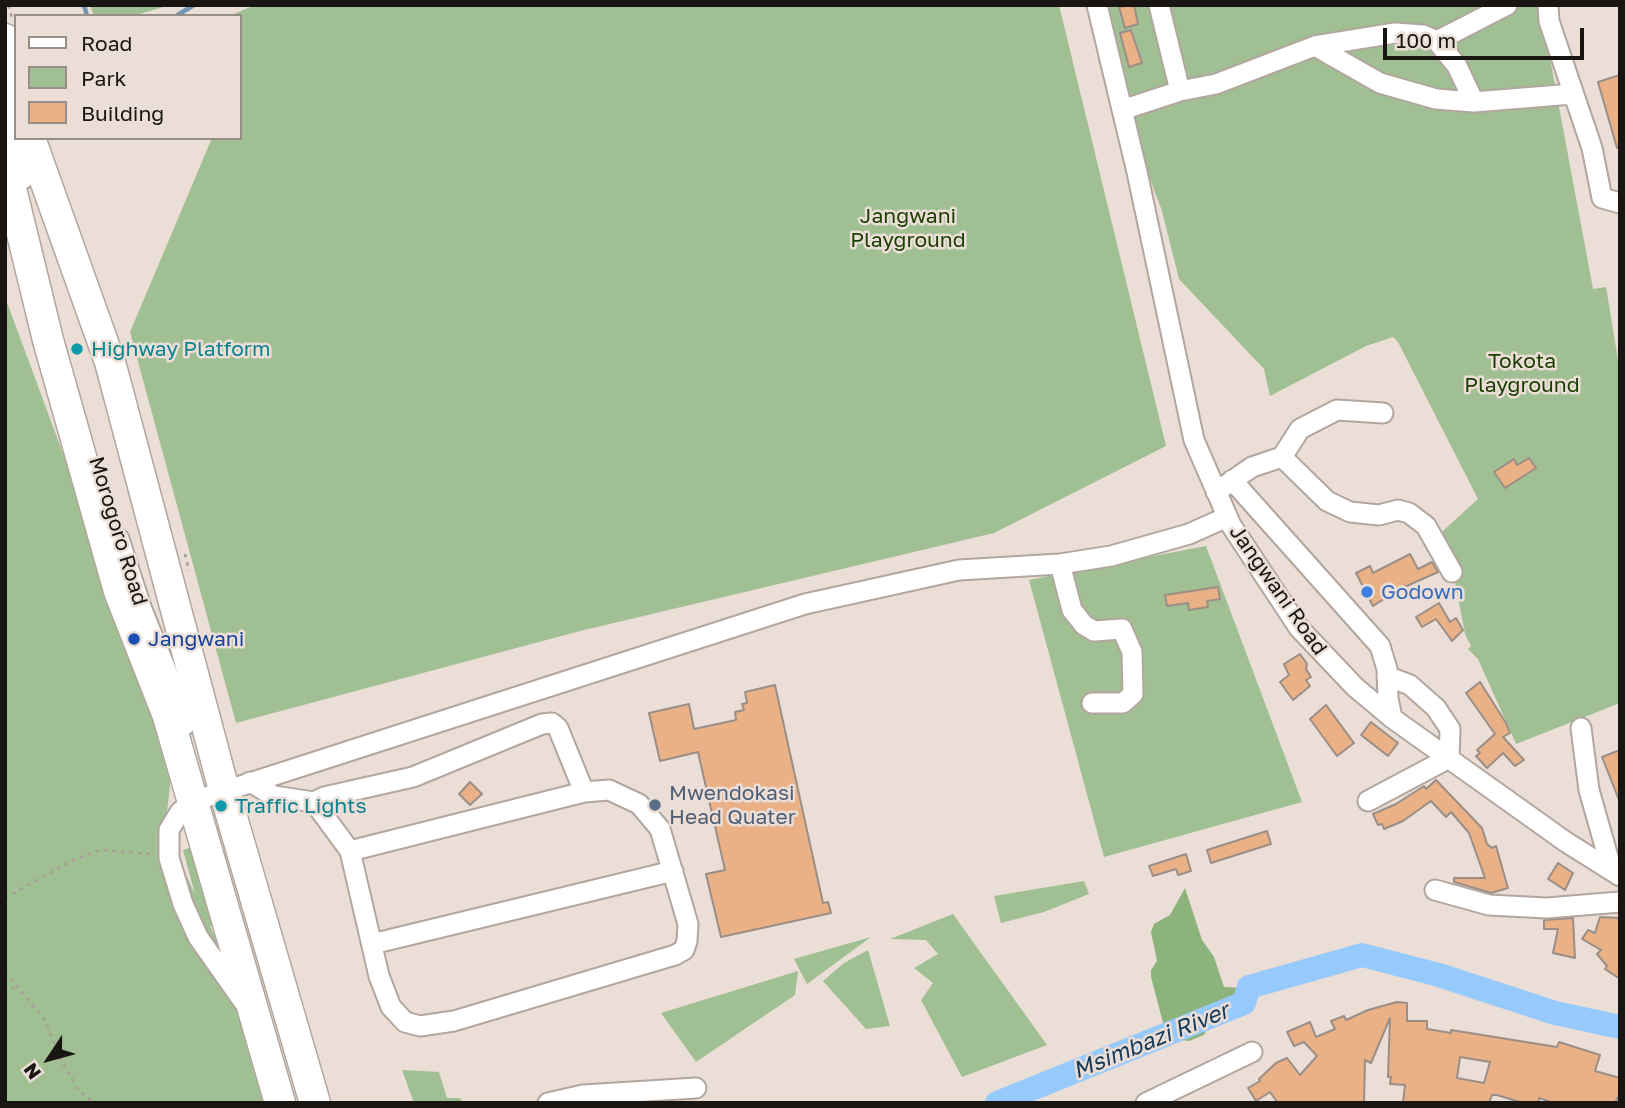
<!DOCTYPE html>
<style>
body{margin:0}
#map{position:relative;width:1625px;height:1108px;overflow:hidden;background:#ebded6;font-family:"Golos Text",sans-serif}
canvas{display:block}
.frame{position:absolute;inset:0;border:7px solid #191512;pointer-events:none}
.legend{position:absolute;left:14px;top:14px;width:228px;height:126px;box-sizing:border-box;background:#ebded6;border:2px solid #978e88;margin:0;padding:9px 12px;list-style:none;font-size:21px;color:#191512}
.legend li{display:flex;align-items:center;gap:14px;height:35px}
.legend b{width:35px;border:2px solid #978e88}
.north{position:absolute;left:14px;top:1024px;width:70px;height:70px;-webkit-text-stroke:5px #ebded6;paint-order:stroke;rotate:234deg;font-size:19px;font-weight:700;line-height:28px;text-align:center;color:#191512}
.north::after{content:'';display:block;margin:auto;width:24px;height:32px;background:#191512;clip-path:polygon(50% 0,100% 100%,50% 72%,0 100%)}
.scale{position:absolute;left:1383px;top:28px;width:201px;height:32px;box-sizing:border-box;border:4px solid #191512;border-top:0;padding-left:9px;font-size:21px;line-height:24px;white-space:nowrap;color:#191512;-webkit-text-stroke:5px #ebded6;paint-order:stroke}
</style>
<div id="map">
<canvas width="1625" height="1108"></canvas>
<div class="frame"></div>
<ul class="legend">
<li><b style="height:9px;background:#fff"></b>Road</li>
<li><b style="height:19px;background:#a0bf92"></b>Park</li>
<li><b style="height:19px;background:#ebb186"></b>Building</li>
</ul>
<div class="north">N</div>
<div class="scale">100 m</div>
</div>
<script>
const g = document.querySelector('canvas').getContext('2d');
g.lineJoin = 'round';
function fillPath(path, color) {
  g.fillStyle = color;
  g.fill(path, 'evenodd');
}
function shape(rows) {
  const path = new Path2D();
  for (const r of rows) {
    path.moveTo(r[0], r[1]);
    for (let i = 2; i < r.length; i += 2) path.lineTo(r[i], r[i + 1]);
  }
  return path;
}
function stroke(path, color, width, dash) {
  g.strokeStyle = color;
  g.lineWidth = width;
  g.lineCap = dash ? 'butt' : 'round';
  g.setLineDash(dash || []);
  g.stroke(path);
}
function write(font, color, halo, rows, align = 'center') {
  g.font = font + ' "Golos Text",sans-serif';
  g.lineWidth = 5;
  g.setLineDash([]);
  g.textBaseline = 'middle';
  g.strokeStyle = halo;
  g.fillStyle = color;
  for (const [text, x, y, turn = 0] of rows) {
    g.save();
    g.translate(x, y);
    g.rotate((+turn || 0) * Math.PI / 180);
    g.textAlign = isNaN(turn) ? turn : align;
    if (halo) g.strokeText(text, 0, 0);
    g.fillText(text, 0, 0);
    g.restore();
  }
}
const green = shape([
 [90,5,170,5,133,16,94,16],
 [255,5,1059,5,1166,446,994,533,580,631,236,723,130,332,212,138,240,138,240,16,229,16],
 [1108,5,1540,5,1593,289,1606,287,1620,372,1620,703,1516,744,1478,659,1468,649,1471,646,1465,634,1452,566,1433,540,1478,499,1398,342,1393,337,1366,346,1270,396,1264,369,1179,279,1162,211,1127,117],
 [5,297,118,602,175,738,165,831,195,894,183,850,202,844,224,931,210,926,261,1034,276,1103,5,1103],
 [1206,546,1302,802,1104,857,1029,580],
 [1084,881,1089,894,1044,912,1001,923,994,896],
 [953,914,1047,1045,962,1077,921,1000,933,983,914,968,938,954,926,940,890,939],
 [871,937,807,984,794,959],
 [868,950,890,1026,866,1029,823,981,844,963],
 [798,971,795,995,696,1062,661,1013],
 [402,1070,439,1072,447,1098,460,1098,463,1103,414,1103]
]);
const forest = shape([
 [1185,888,1202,940,1214,957,1224,987,1246,988,1242,999,1226,1002,1214,1009,1212,1020,1204,1035,1189,1041,1167,1038,1151,977,1151,970,1157,961,1151,932,1154,924,1170,915]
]);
const stream = shape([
 [84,5,87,16],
 [176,16,194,5]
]);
const river = shape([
 [997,1103,1244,1003,1249,987,1362,955,1439,975,1555,1013,1620,1027]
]);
const building = shape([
 [1134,5,1138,24,1125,28,1119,7,1134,5],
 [1131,30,1142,63,1129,67,1120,33,1131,30],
 [1620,75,1620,147,1617,148,1598,82,1620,75],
 [1529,458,1536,468,1505,488,1494,472,1514,459,1517,465,1529,458],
 [1410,554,1418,569,1432,562,1438,572,1400,589,1373,606,1356,573,1370,566,1373,573,1410,554],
 [1218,587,1220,599,1207,601,1208,607,1189,610,1188,603,1167,606,1165,595,1218,587],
 [1439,603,1450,622,1456,618,1463,630,1452,641,1436,619,1422,627,1416,617,1439,603],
 [1300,654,1307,664,1306,669,1311,677,1306,680,1310,686,1293,700,1280,682,1289,675,1284,664,1300,654],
 [1480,682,1506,723,1510,733,1503,737,1524,760,1515,766,1503,753,1487,768,1476,756,1480,753,1477,750,1495,734,1466,693,1480,682],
 [775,685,823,903,828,902,831,913,721,937,706,874,725,870,698,752,660,761,649,713,689,704,694,729,736,720,735,712,744,710,742,704,747,703,745,692,775,685],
 [1326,705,1354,743,1337,756,1310,719,1326,705],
 [1371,722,1398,743,1388,756,1361,735,1371,722],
 [1620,750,1620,800,1619,800,1602,757,1620,750],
 [1436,780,1482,828,1487,844,1492,848,1496,846,1508,888,1491,893,1454,882,1454,878,1485,878,1469,833,1451,812,1446,817,1431,801,1403,821,1384,829,1382,824,1378,825,1373,814,1396,804,1424,786,1426,789,1436,780],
 [470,782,482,794,470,805,459,794,470,782],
 [1267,831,1271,844,1211,863,1207,850,1267,831],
 [1186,854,1191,871,1178,875,1176,869,1153,876,1149,866,1186,854],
 [1558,863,1573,873,1565,890,1548,879,1558,863],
 [1600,917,1620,918,1620,979,1605,969,1607,966,1597,954,1601,950,1582,939,1588,930,1595,933,1600,917],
 [1573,918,1575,958,1553,953,1558,929,1544,929,1544,920,1573,918],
 [1397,1002,1407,1003,1407,1021,1427,1021,1427,1029,1451,1033,1451,1030,1557,1047,1559,1042,1600,1055,1595,1071,1620,1078,1619,1095,1615,1103,1554,1103,1539,1098,1538,1103,1523,1103,1497,1095,1492,1095,1489,1103,1403,1103,1405,1085,1390,1084,1391,1077,1388,1077,1390,1018,1371,1063,1365,1060,1364,1103,1278,1103,1270,1092,1256,1101,1248,1088,1260,1081,1259,1079,1276,1063,1287,1058,1300,1075,1317,1056,1304,1042,1294,1046,1287,1032,1310,1022,1316,1037,1335,1029,1331,1021,1344,1016,1346,1020,1368,1010,1397,1002],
 [1460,1057,1490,1062,1484,1083,1457,1078,1460,1057]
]);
const path = shape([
 [9,5,12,19],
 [185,554,189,571],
 [5,898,71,861,100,850,152,854],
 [5,972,45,1020,59,1056,79,1091,94,1103],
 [5,995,18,984]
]);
const minor = shape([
 [1097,5,1137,172,1194,440,1231,525,1299,628,1355,687,1392,718,1566,842,1620,876],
 [1159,5,1180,91],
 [1548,5,1549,21,1592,148,1602,198,1620,203],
 [1437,41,1507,5],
 [1315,46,1380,83,1436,99,1474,102],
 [5,85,16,120],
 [1122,110,1180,91,1216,84,1315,46,1395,33,1423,35,1437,41,1457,66,1474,102,1573,94],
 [5,116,23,179],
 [1282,457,1300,429,1337,410,1383,413],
 [1232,480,1380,646,1387,669,1388,698,1392,718],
 [1216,492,1252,467,1282,457,1327,501,1350,512,1379,515,1398,510,1409,513,1426,526,1452,572],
 [119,539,141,607,177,697,185,725],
 [1060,564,1072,610,1084,625,1094,631,1122,629,1132,652,1133,694,1123,703,1092,703],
 [1581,728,1589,790,1612,871],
 [250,782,274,796,314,802,324,797,413,777,542,724,552,723,558,728,584,792],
 [1368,801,1449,758,1450,729,1436,708,1410,685,1387,676],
 [314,802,350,851,379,976,391,1007,405,1022,420,1026,454,1021,675,955,684,950,687,941,688,924,660,829,639,804,609,790,584,792,350,851],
 [1435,890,1489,905,1547,908,1620,902],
 [372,944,673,871],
 [243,1001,198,937,183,904,169,858,169,830,180,812,194,801,805,604,959,570,1060,564,1111,556,1189,534,1227,517],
 [548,1103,583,1095,696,1088],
 [1146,1103,1252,1052]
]);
const highway = shape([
 [5,39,16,79],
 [30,138,110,362,224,790,315,1103],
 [5,164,48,340,119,591,168,716,280,1103]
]);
const markers = [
 [77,349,7,"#0f9aa8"],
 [1367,592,7,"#3f7fe0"],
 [134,639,7,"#1a4fb4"],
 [655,805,7,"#5c6f8a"],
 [221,806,7,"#0f9aa8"]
];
const parkNames = [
 ["Jangwani",908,216],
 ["Playground",908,240],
 ["Tokota",1522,361],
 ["Playground",1522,385]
];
const cultureNames = [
 ["Highway Platform",91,349],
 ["Traffic Lights",235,806]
];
const streetNames = [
 ["Morogoro Road",118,531,73],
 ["Jangwani Road",1278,590,55]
];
const shopNames = [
 ["Godown",1381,592]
];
const transitNames = [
 ["Jangwani",148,639]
];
const serviceNames = [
 ["Mwendokasi",669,793],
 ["Head Quater",669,817]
];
const waterNames = [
 ["Msimbazi River",1151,1041,-22]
];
fillPath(green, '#a0bf92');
fillPath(forest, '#8cb37b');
stroke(stream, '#7194b6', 4.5);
stroke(river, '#97cafc', 24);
fillPath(building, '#ebb186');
stroke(building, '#9a8e86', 2);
stroke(minor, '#b2a69e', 23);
stroke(highway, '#b2a69e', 33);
stroke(path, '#a89e98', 2.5, [3.5, 5]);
stroke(minor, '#fff', 19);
stroke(highway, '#fff', 30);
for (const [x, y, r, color] of markers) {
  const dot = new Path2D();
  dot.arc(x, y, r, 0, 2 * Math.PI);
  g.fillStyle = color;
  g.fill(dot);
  stroke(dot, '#ebded6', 2.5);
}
write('21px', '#1a3d01', '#ebded6', parkNames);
write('21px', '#0d838f', '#ebded6', cultureNames, 'left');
write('21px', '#191512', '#ebded6', streetNames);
write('21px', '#366cbe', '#ebded6', shopNames, 'left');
write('21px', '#164399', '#ebded6', transitNames, 'left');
write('21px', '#4e5e75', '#ebded6', serviceNames, 'left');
write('italic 23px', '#153a5a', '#ebded6', waterNames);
</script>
